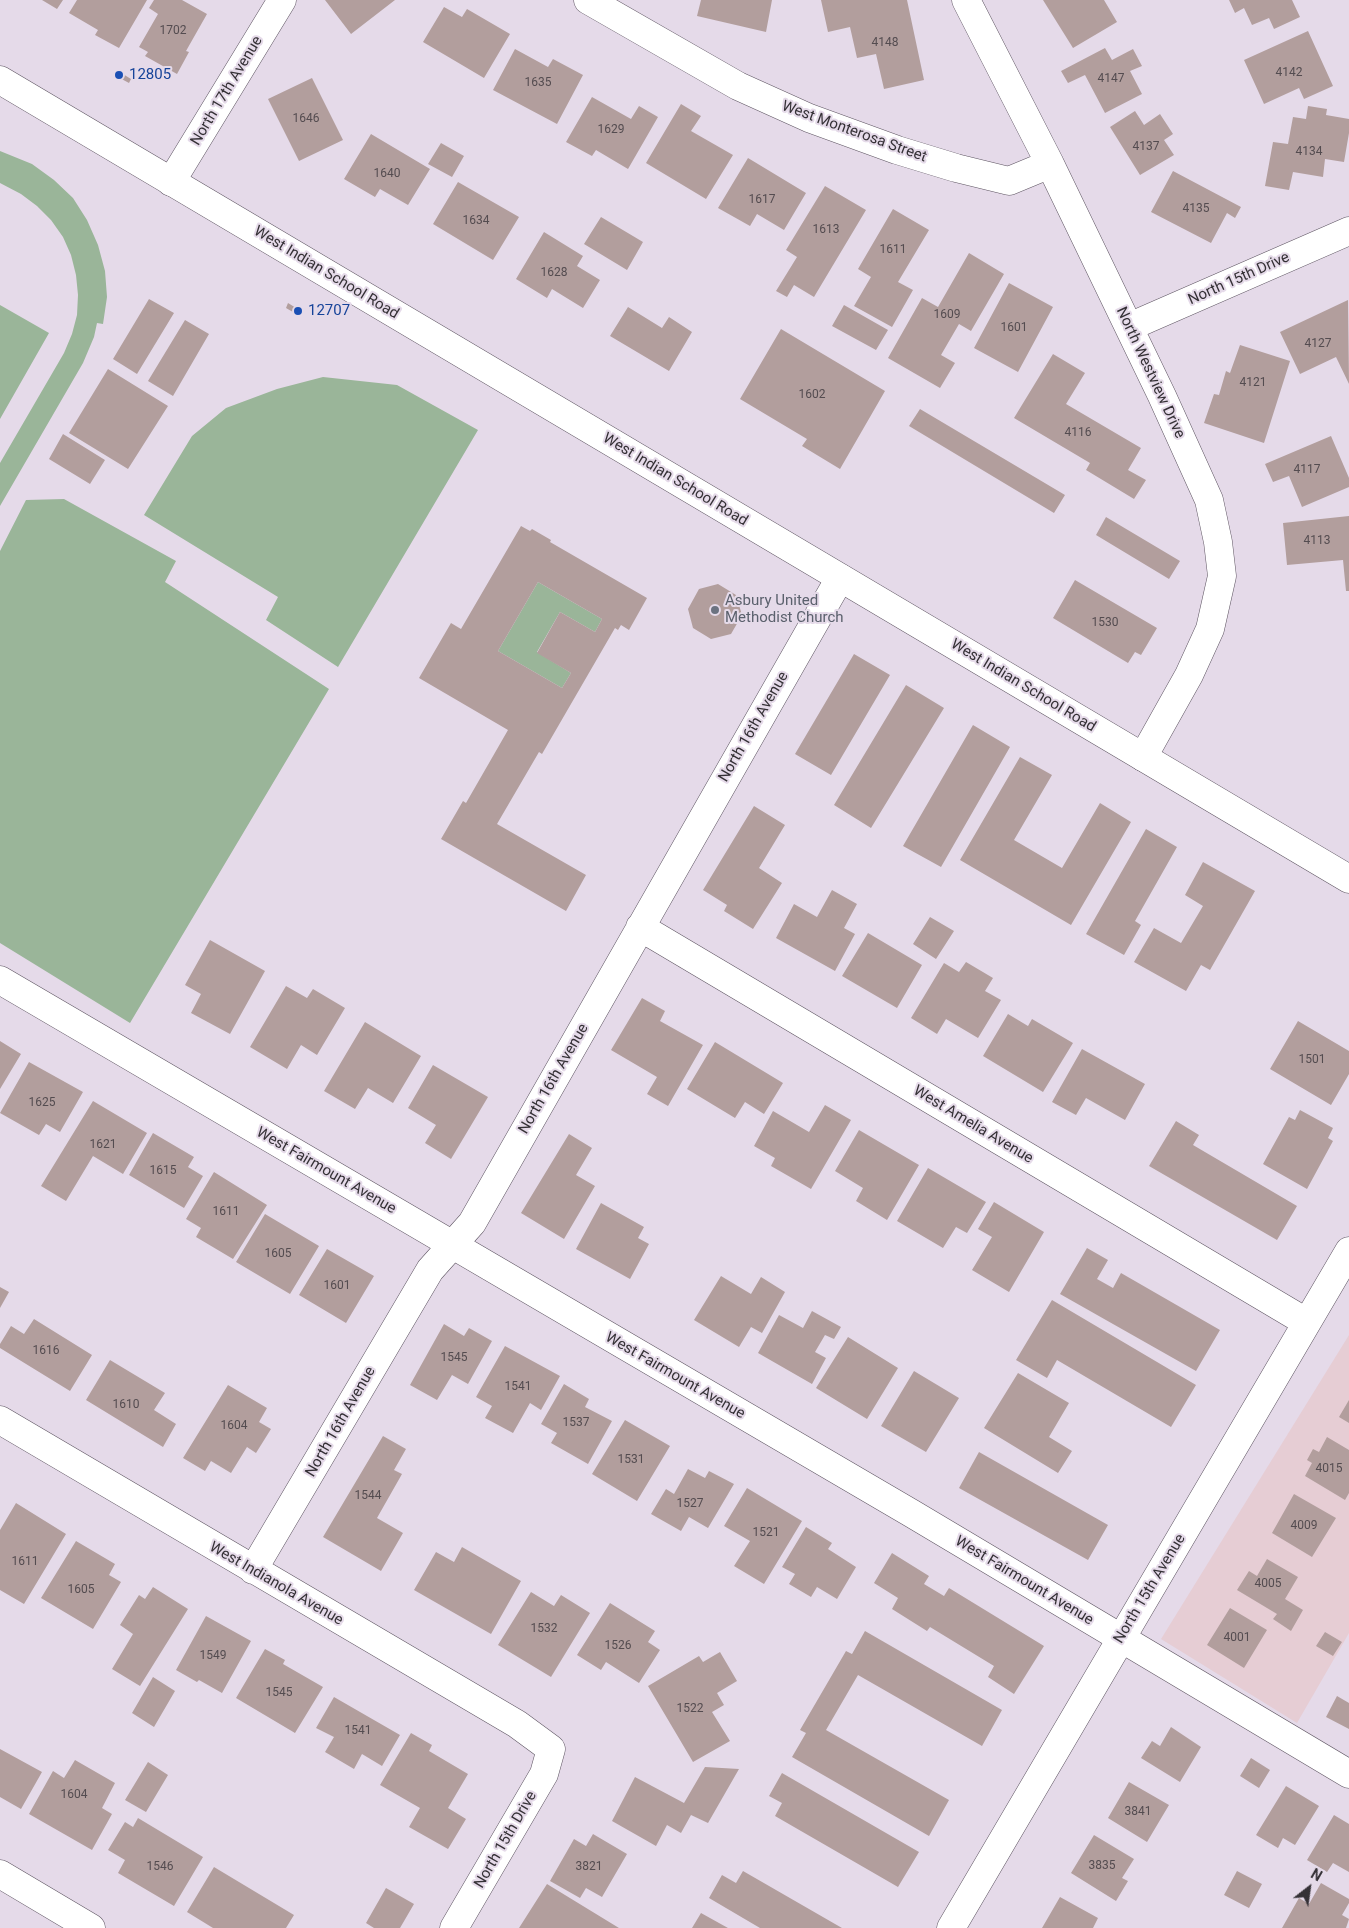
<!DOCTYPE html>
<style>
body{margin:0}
#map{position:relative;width:1349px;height:1928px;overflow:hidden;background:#e5dae9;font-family:Roboto,sans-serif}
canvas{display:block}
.north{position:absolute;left:1284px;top:1863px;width:50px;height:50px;-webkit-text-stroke:4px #e5dae9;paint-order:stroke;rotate:30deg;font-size:14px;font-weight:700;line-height:20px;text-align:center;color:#353136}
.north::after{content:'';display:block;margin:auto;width:18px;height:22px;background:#353136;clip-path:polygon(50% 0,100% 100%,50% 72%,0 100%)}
</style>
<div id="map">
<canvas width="1349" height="1928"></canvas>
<div class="north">N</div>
</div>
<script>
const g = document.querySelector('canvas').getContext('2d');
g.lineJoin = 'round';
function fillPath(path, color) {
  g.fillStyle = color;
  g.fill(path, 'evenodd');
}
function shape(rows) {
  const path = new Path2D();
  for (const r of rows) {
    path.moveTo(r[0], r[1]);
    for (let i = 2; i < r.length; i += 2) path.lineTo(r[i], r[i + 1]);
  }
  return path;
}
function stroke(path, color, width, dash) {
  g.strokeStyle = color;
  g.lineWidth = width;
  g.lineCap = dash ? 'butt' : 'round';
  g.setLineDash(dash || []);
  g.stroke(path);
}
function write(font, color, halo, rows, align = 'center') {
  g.font = font + ' Roboto,sans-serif';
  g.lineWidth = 4;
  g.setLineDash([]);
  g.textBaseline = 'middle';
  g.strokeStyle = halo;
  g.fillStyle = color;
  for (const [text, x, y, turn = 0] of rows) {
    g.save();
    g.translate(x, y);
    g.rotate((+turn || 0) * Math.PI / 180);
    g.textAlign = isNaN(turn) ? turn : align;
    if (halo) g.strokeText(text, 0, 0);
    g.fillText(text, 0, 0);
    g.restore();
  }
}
const commercial = shape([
 [1349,1335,1349,1633,1297,1723,1161,1639]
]);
const green = shape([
 [0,151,32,164,54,180,73,198,87,220,98,245,105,271,107,297,103,324,97,323,94,337,83,363,0,506,0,463,64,353,72,334,77,315,78,295,76,275,71,255,63,237,51,220,37,206,21,194,0,183],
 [0,305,49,333,0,419],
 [323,377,397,385,478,430,338,667,266,620,278,597,144,515,192,436,226,408,277,389],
 [64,499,176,561,165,582,329,689,130,1023,0,943,0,551,26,500],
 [538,582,602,619,595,632,560,612,537,652,571,673,562,688,498,651]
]);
const building = shape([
 [42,0,63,0,57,9],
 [77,0,147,0,119,48,95,35,98,30,69,13],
 [154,0,182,0,207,14,186,51,189,52,177,74,145,56,148,52,139,47,158,14,149,8],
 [325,0,395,0,351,34],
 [701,0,772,0,766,32,697,16],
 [821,0,907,0,924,80,884,89,876,54,857,58,850,27,828,32],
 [1043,0,1104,0,1117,22,1073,48],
 [1229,0,1292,0,1300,17,1274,29,1269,18,1252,25,1244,8,1235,13],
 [444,7,462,17,467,9,510,34,484,78,423,42],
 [1308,31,1333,86,1304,99,1299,88,1264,104,1244,60],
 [1105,48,1112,60,1133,49,1142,66,1130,71,1142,94,1105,113,1085,75,1068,83,1061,71],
 [515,49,548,67,553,59,583,75,557,124,493,90],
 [118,71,131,79,129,83,116,76],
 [312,78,343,140,299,161,268,99],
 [592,97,631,119,639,106,658,117,628,169,596,150,592,156,566,142],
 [681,104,701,116,691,131,733,155,706,199,646,163],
 [1308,106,1327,109,1326,115,1349,119,1349,133,1344,162,1325,159,1323,177,1293,172,1289,190,1265,186,1273,142,1288,144,1293,117,1306,119],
 [1135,111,1144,125,1160,114,1173,134,1164,140,1174,155,1140,175,1110,127],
 [371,134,430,169,408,205,380,189,375,197,344,179],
 [441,143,464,156,452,177,428,164],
 [748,158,806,193,784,230,757,214,750,226,718,208],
 [1173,171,1241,207,1235,218,1227,213,1211,243,1151,212],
 [458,182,519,217,493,260,433,224],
 [825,186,866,210,814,297,794,285,787,297,776,291,797,257,786,250],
 [893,209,929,230,898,282,913,290,892,327,854,306,871,277,858,269],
 [601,217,643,242,627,270,584,244],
 [544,232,583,256,577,266,600,280,583,308,552,289,547,298,516,279],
 [969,253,1004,274,971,331,959,324,941,355,955,363,940,388,888,358,922,298,938,307],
 [1009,283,1053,307,1018,372,974,348],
 [149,299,174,313,137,374,113,359],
 [1348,300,1349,384,1336,357,1300,374,1280,332],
 [288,303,301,311,298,315,286,308],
 [844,305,888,330,876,350,832,326],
 [628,307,662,328,669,317,692,332,669,371,610,336],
 [185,320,209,334,173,396,148,381],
 [781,329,885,391,840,469,802,446,807,439,740,399],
 [1240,345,1290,361,1264,443,1204,423,1214,394,1219,395,1226,371,1230,373],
 [1053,354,1085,373,1066,404,1141,448,1128,470,1146,480,1134,499,1086,470,1090,463,1014,418],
 [108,369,168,406,128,469,69,433],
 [920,409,1065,495,1054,513,909,426],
 [63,434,105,460,90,484,49,459],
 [1331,436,1349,478,1349,487,1302,507,1289,476,1273,482,1265,464],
 [1349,516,1349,591,1346,591,1343,560,1287,565,1283,523],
 [1106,517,1180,561,1169,579,1096,535],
 [521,526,530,531,532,529,551,540,550,542,647,598,629,630,621,625,618,630,615,628,542,754,539,752,497,824,586,875,566,911,441,839,463,801,466,803,508,730,419,678,451,623,461,629],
 [538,582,602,619,595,632,560,612,537,653,571,673,562,688,498,651],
 [1075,580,1157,628,1141,655,1135,652,1128,663,1053,618],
 [718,584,736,595,742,615,731,634,711,639,693,628,688,609,699,589],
 [854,654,890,675,831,775,795,754],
 [906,685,944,708,871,828,834,805],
 [973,725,1010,747,941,867,903,846],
 [1020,757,1052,775,1014,840,1062,868,1100,803,1131,822,1071,925,960,860],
 [754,806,785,825,759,868,782,883,753,929,724,911,727,905,703,890],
 [1146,829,1177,847,1135,921,1141,925,1124,955,1086,934],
 [1203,862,1255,891,1210,970,1201,965,1186,991,1134,962,1154,928,1181,943,1203,906,1185,895],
 [832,890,857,904,844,928,855,934,835,971,776,938,794,904,817,917],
 [930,917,954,931,936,959,913,944],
 [868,933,922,965,897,1008,842,976],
 [210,940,265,971,230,1034,191,1013,201,994,185,985],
 [966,962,993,978,985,991,1001,1000,978,1038,946,1019,937,1034,911,1018,944,963,959,972],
 [286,986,307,998,313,989,345,1008,317,1055,301,1045,287,1069,250,1047],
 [642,998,665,1011,660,1021,703,1045,668,1106,647,1094,657,1077,611,1050],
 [1008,1014,1028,1026,1032,1019,1073,1043,1043,1092,983,1056],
 [1298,1021,1349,1051,1349,1074,1331,1105,1270,1069],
 [365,1022,421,1056,393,1103,368,1088,355,1109,324,1091],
 [0,1041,21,1054,0,1089],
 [715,1042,783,1083,764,1114,745,1102,735,1118,687,1089],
 [1082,1049,1145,1084,1125,1120,1086,1098,1076,1115,1052,1102],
 [29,1062,83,1092,60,1132,46,1124,39,1135,0,1113],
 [433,1065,488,1097,451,1159,425,1143,436,1125,408,1108],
 [93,1101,147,1133,123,1174,93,1156,66,1201,41,1186],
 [825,1105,851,1120,811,1189,771,1166,775,1158,754,1146,773,1111,809,1132],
 [1300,1110,1333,1128,1328,1138,1333,1141,1307,1189,1263,1164,1289,1117,1295,1120],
 [1176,1121,1199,1135,1193,1145,1297,1206,1277,1240,1149,1166],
 [859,1130,919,1165,887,1220,856,1201,863,1188,835,1171],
 [153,1133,194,1157,188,1167,203,1176,184,1208,129,1175],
 [569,1134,592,1148,576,1175,595,1186,564,1239,521,1213],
 [928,1168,986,1202,967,1233,956,1227,943,1248,897,1221],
 [214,1172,267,1205,233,1259,196,1237,201,1228,186,1219],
 [994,1202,1044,1232,1009,1292,972,1270,992,1237,978,1229],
 [601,1203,644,1227,638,1238,649,1244,630,1279,576,1249],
 [265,1214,319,1246,290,1294,236,1262],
 [1087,1248,1108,1260,1097,1279,1113,1288,1121,1273,1220,1330,1196,1371,1060,1294],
 [327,1249,374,1276,346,1323,299,1295],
 [721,1276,751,1294,761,1277,785,1292,762,1333,751,1327,739,1347,694,1320],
 [0,1287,9,1292,0,1308],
 [1052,1300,1196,1385,1171,1427,1057,1360,1047,1378,1016,1360],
 [812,1311,841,1327,834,1339,825,1335,815,1352,826,1358,812,1384,758,1353,779,1315,803,1328],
 [34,1319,92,1355,70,1391,0,1348,0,1344,11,1326,24,1334],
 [444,1324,464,1336,469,1328,492,1341,468,1384,452,1375,437,1400,410,1385],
 [848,1337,898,1368,867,1419,816,1388],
 [505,1346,560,1376,541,1410,530,1403,513,1433,485,1418,492,1406,476,1397],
 [110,1360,165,1393,154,1410,176,1424,163,1447,86,1400],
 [914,1371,959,1398,926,1452,881,1426],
 [1018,1373,1069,1403,1049,1437,1072,1451,1058,1473,984,1428],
 [564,1384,589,1399,585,1407,612,1421,588,1464,551,1443,557,1433,541,1424],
 [228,1385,267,1408,259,1422,271,1429,256,1453,247,1447,231,1473,211,1461,205,1471,183,1458],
 [1349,1400,1349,1423,1339,1417],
 [625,1420,670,1446,637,1501,592,1474],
 [383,1436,406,1449,394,1470,402,1474,377,1518,403,1533,381,1571,323,1537],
 [1327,1437,1349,1450,1349,1493,1345,1500,1305,1476,1312,1463,1307,1460,1313,1449,1319,1452],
 [979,1452,1108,1525,1088,1560,959,1488],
 [688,1469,705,1478,709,1471,734,1484,708,1528,689,1517,681,1531,651,1514,666,1489,674,1494],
 [747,1488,802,1521,764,1584,734,1566,750,1541,724,1526],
 [1294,1494,1336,1518,1312,1557,1272,1533],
 [16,1503,66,1534,24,1604,0,1590,0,1530],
 [806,1527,832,1543,828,1549,856,1567,837,1599,817,1587,811,1597,789,1584,795,1574,782,1567],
 [76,1541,115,1564,109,1575,121,1582,93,1629,41,1598],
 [462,1547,521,1581,491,1634,414,1590,436,1552,454,1562],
 [892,1553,929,1576,924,1584,944,1596,949,1588,1044,1646,1014,1694,988,1677,994,1666,930,1627,927,1631,892,1609,898,1598,874,1583],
 [1267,1559,1298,1577,1285,1599,1303,1610,1291,1631,1273,1619,1277,1614,1237,1590,1249,1571,1257,1576],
 [153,1587,188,1609,140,1686,112,1669,133,1634,120,1625,139,1595,145,1599],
 [531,1592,554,1606,561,1595,590,1613,551,1677,498,1645],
 [610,1603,655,1631,648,1642,660,1650,639,1683,606,1662,601,1670,577,1655],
 [1230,1608,1267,1630,1244,1668,1207,1645],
 [206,1616,251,1641,222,1693,199,1680,197,1682,176,1670],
 [865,1631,1002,1710,982,1746,858,1675,826,1730,949,1800,929,1836,792,1757,806,1733,800,1730,846,1651,852,1654],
 [1325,1632,1342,1642,1333,1656,1316,1646],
 [265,1649,285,1660,283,1664,323,1687,295,1733,236,1698],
 [720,1652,737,1681,717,1693,724,1705,712,1712,730,1741,693,1762,648,1686,699,1656,703,1662],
 [153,1677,175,1691,154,1727,132,1713],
 [1337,1696,1349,1703,1349,1729,1326,1717],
 [334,1697,400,1735,382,1766,362,1754,354,1769,325,1752,334,1737,316,1728],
 [1171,1727,1201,1747,1180,1782,1141,1758,1152,1741,1160,1746],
 [411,1733,432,1745,429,1751,468,1774,448,1808,466,1819,448,1849,409,1827,420,1808,380,1785],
 [0,1749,42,1772,21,1809,0,1797],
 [1251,1758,1270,1770,1259,1788,1240,1776],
 [75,1760,115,1783,102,1808,112,1814,92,1850,29,1814,53,1771,64,1778],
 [148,1762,168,1775,146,1812,125,1800],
 [705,1767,739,1769,708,1823,691,1815,681,1833,667,1825,656,1846,612,1821,635,1777,684,1803],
 [782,1773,919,1852,898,1887,775,1816,782,1803,769,1796],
 [1129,1782,1169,1805,1147,1842,1108,1818],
 [1286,1786,1319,1806,1295,1845,1283,1838,1278,1848,1256,1835],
 [1334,1815,1349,1824,1349,1872,1333,1863,1327,1872,1307,1860],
 [138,1818,203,1857,174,1906,118,1873,125,1860,108,1850,125,1822,133,1827],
 [593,1834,627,1854,602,1897,586,1888,580,1898,550,1881,574,1839,586,1846],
 [1094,1835,1134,1859,1122,1878,1128,1881,1116,1901,1071,1873],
 [214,1867,294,1915,286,1928,213,1928,187,1912],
 [743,1871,842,1928,760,1928,709,1898,722,1875,736,1883],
 [1237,1871,1262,1884,1249,1908,1224,1895],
 [1321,1883,1349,1899,1349,1903,1342,1915,1349,1919,1346,1928,1282,1928,1299,1898,1309,1904],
 [547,1884,619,1928,519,1928],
 [386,1888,414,1904,400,1928,374,1928,366,1923],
 [1060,1897,1098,1918,1093,1928,1042,1928],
 [701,1913,728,1928,692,1928]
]);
const minor = shape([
 [588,0,738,86,809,118,897,150,956,168,1009,181,1050,164],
 [966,0,1050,164,1162,396,1209,500,1218,542,1222,576,1210,629,1189,675,1143,757],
 [171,182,282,0],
 [1129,327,1349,231],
 [640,927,1306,1322],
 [0,980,911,1513,1349,1774],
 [0,1420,517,1724,551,1749,544,1774,454,1928],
 [253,1570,430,1270,472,1223,840,578],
 [0,1874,91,1928]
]);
const tertiary = shape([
 [951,1928,1349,1251]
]);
const secondary = shape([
 [0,80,1349,879]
]);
const markers = [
 [119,75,5,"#1a4fb4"],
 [298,311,5,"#1a4fb4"],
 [715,610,5,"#6b7280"]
];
const numberNames = [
 ["1702",173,31],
 ["4148",885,43],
 ["4142",1289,73],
 ["4147",1111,79],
 ["1635",538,83],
 ["1646",306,119],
 ["1629",611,130],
 ["4137",1146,147],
 ["4134",1309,152],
 ["1640",387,174],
 ["1617",762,200],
 ["4135",1196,209],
 ["1634",476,221],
 ["1613",826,230],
 ["1611",893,250],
 ["1628",554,273],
 ["1609",947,315],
 ["1601",1014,328],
 ["4127",1318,344],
 ["4121",1253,383],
 ["1602",812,395],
 ["4116",1078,433],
 ["4117",1307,470],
 ["4113",1317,541],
 ["1530",1105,623],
 ["1501",1312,1060],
 ["1625",42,1103],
 ["1621",103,1145],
 ["1615",163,1171],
 ["1611",226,1212],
 ["1605",278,1254],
 ["1601",337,1286],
 ["1616",46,1351],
 ["1545",454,1358],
 ["1541",518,1387],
 ["1610",126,1405],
 ["1537",576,1423],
 ["1604",234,1426],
 ["1531",631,1460],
 ["4015",1329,1469],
 ["1544",368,1496],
 ["1527",690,1504],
 ["4009",1304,1526],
 ["1521",766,1533],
 ["1611",25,1562],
 ["4005",1268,1584],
 ["1605",81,1590],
 ["1532",544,1629],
 ["4001",1237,1638],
 ["1526",618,1646],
 ["1549",213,1656],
 ["1545",279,1693],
 ["1522",690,1709],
 ["1541",358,1731],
 ["1604",74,1795],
 ["3841",1138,1812],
 ["3835",1102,1866],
 ["1546",160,1867],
 ["3821",589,1867]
];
const transitNames = [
 ["12805",129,75],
 ["12707",308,311]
];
const streetNames = [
 ["North 17th Avenue",227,91,-59],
 ["West Monterosa Street",854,132,20],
 ["West Indian School Road",326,273,31],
 ["North 15th Drive",1239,279,-24],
 ["North Westview Drive",1150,373,65],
 ["West Indian School Road",675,480,31],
 ["West Indian School Road",1023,686,31],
 ["North 16th Avenue",754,727,-60],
 ["North 16th Avenue",554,1079,-60],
 ["West Amelia Avenue",973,1125,31],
 ["West Fairmount Avenue",326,1171,30],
 ["West Fairmount Avenue",675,1376,30],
 ["North 16th Avenue",341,1422,-60],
 ["West Fairmount Avenue",1024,1581,31],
 ["West Indianola Avenue",276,1584,30],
 ["North 15th Avenue",1150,1589,-59],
 ["North 15th Drive",506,1840,-60]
];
const worshipNames = [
 ["Asbury United",725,601],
 ["Methodist Church",725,618]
];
fillPath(commercial, '#e6cdd4');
fillPath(green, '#9ab599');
fillPath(building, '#b29e9d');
stroke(minor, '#5e5562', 29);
stroke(tertiary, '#5e5562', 29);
stroke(secondary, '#5e5562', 29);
stroke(minor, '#fff', 28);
stroke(tertiary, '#fff', 28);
stroke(secondary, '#fff', 28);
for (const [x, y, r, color] of markers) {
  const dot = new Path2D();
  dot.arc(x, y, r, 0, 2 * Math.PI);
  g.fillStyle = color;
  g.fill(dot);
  stroke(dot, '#e5dae9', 2);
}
write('12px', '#544c50', null, numberNames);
write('15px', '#164399', '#e5dae9', transitNames, 'left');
write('15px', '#353136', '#e5dae9', streetNames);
write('15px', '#5b616d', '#e5dae9', worshipNames, 'left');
</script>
